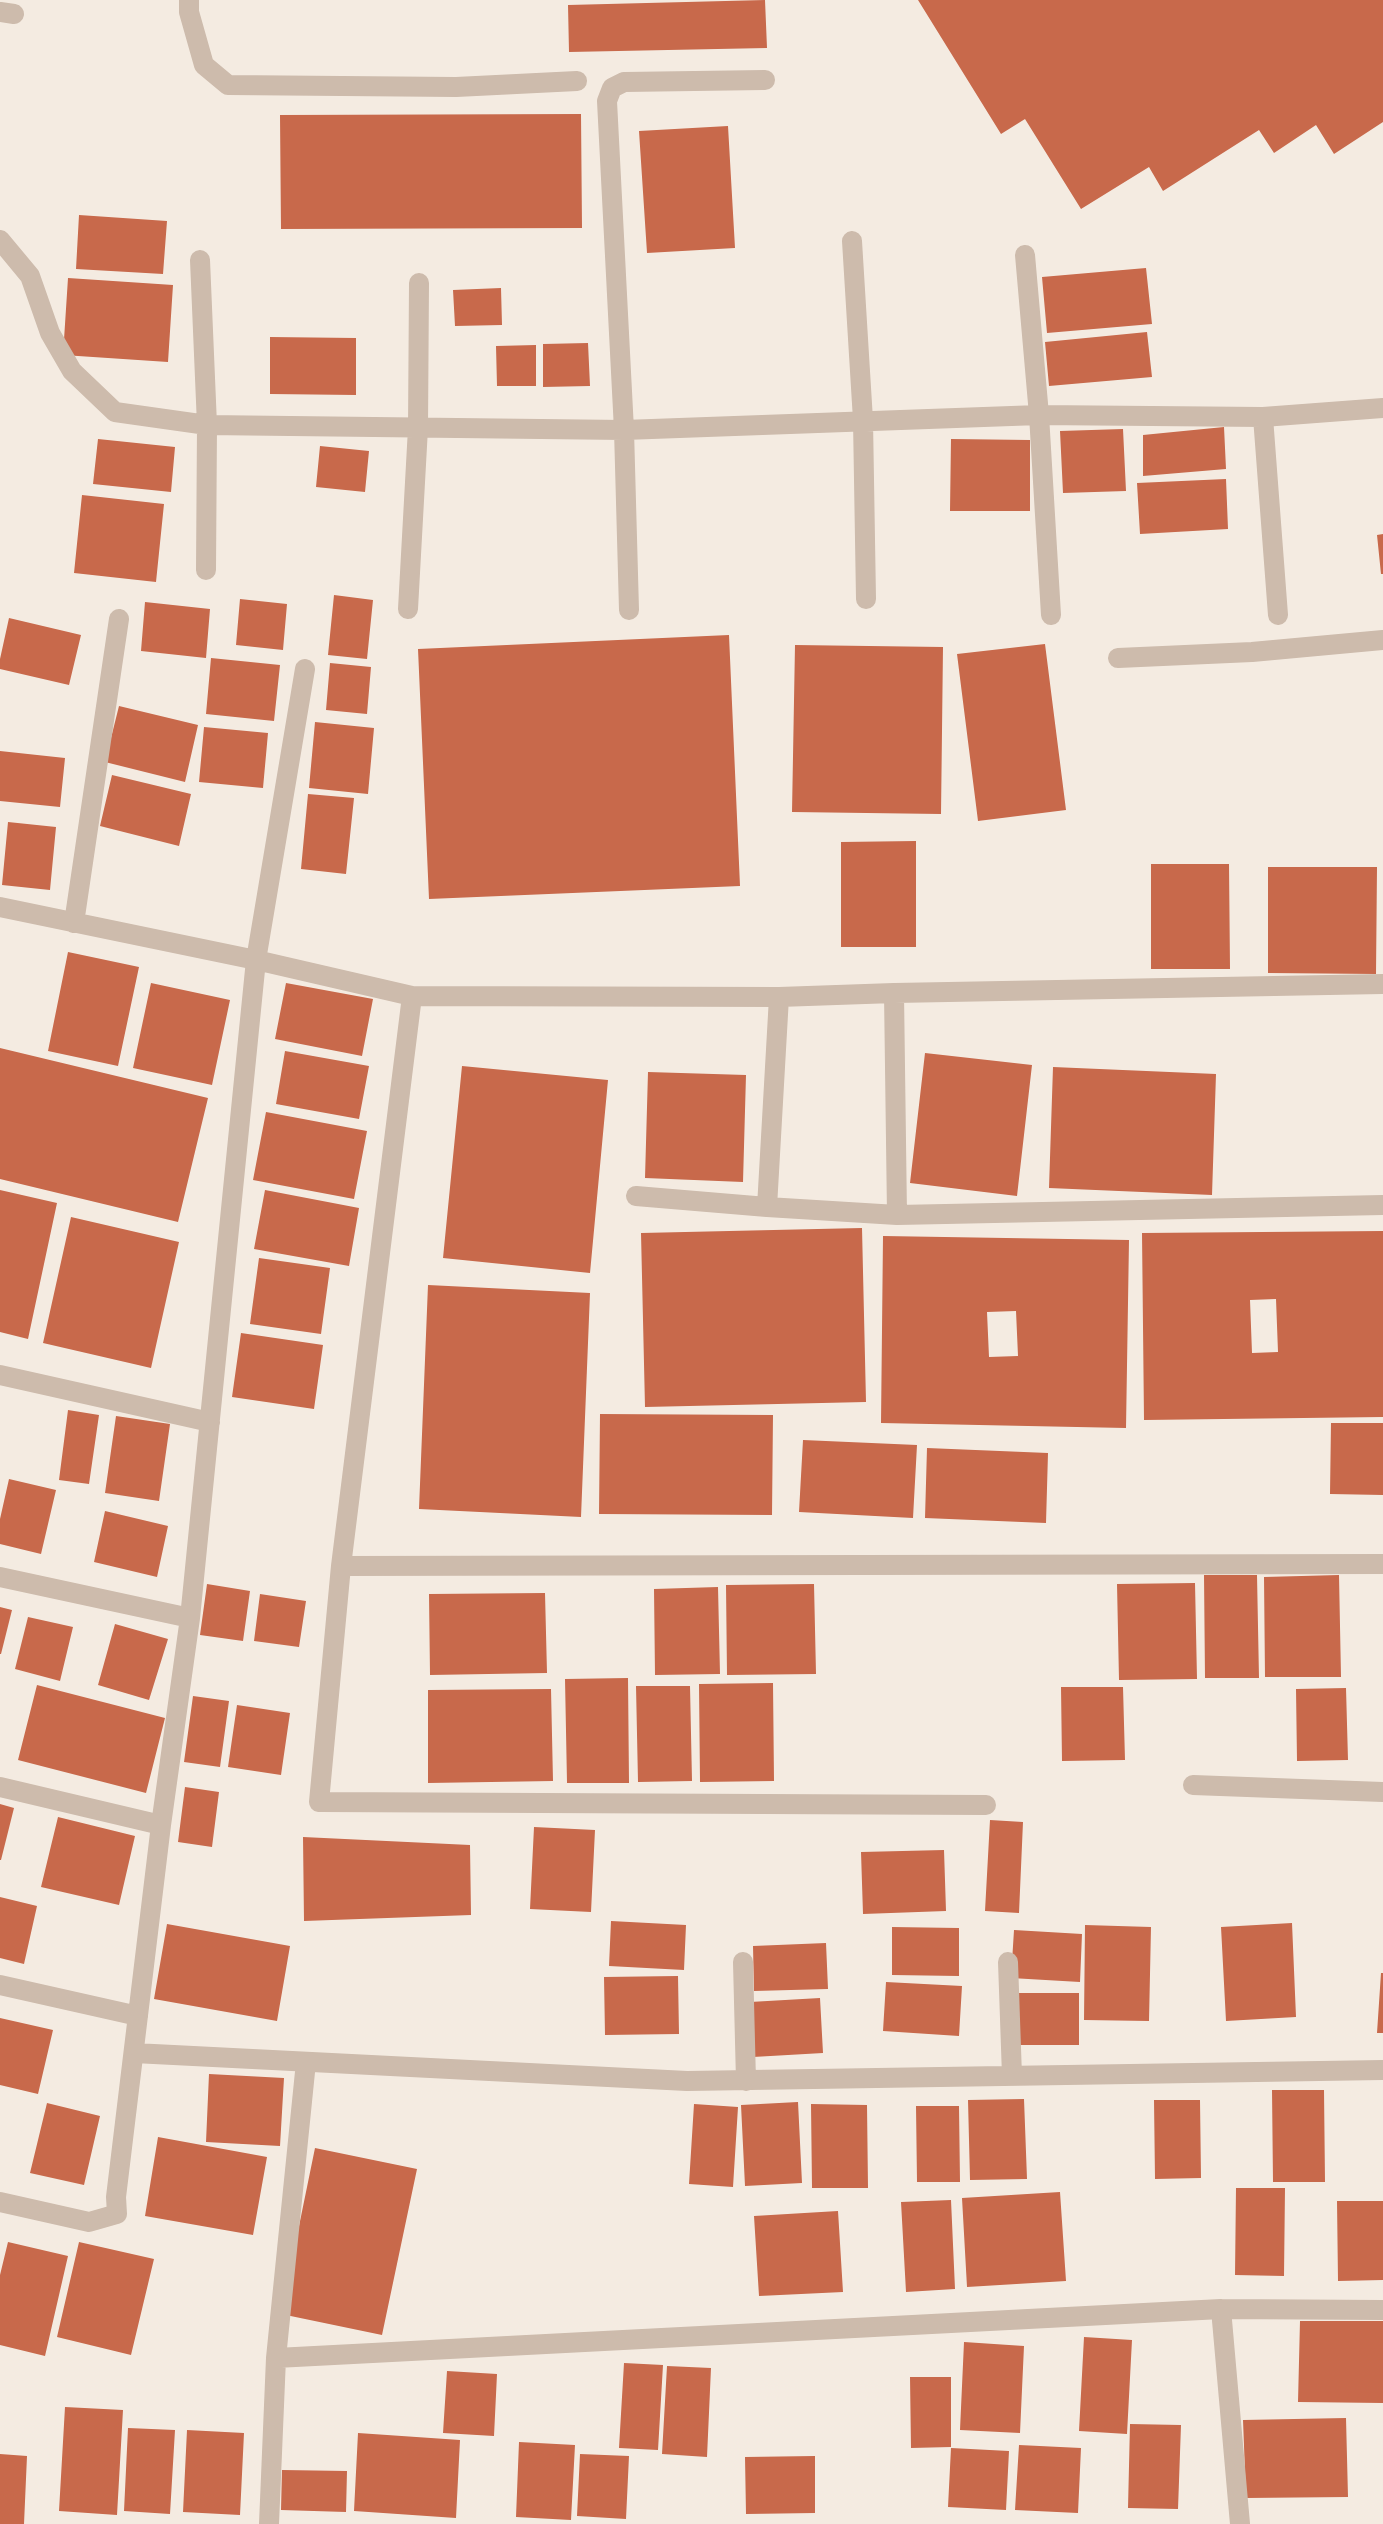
<!DOCTYPE html>
<style>
body{margin:0}
canvas{display:block;background:#f4ebe1}
</style>
<canvas width="1383" height="2524"></canvas>
<script>
const g = document.querySelector('canvas').getContext('2d');
g.lineJoin = 'round';
function fillPath(path, color) {
  g.fillStyle = color;
  g.fill(path, 'evenodd');
}
function shape(rows) {
  const path = new Path2D();
  for (const r of rows) {
    path.moveTo(r[0], r[1]);
    for (let i = 2; i < r.length; i += 2) path.lineTo(r[i], r[i + 1]);
  }
  return path;
}
function stroke(path, color, width, dash) {
  g.strokeStyle = color;
  g.lineWidth = width;
  g.lineCap = dash ? 'butt' : 'round';
  g.setLineDash(dash || []);
  g.stroke(path);
}
const building = shape([
 [765,0,767,48,569,52,568,5],
 [918,0,1383,0,1383,122,1334,154,1316,125,1274,153,1259,130,1163,191,1149,167,1081,209,1025,119,1001,134],
 [581,114,582,228,281,229,280,115],
 [728,126,735,248,647,253,639,131],
 [79,215,167,221,163,274,76,269],
 [1146,268,1152,324,1047,333,1042,277],
 [68,278,173,285,168,362,63,355],
 [501,288,502,325,455,326,453,290],
 [1147,332,1152,377,1049,386,1045,342],
 [270,337,356,338,356,395,270,394],
 [588,343,590,386,543,387,543,344],
 [536,345,536,386,497,386,496,346],
 [1224,427,1226,469,1143,476,1143,435],
 [1123,429,1126,491,1063,493,1060,431],
 [98,439,175,447,171,492,93,484],
 [951,439,1030,440,1030,511,950,511],
 [320,446,369,451,365,492,316,487],
 [1226,479,1228,529,1140,534,1137,483],
 [82,495,164,504,156,582,74,573],
 [1383,534,1383,574,1381,574,1377,535],
 [334,595,373,600,367,659,328,655],
 [240,599,287,604,283,650,236,645],
 [145,602,210,609,206,658,141,651],
 [9,618,81,635,69,685,0,669,0,659],
 [729,635,740,886,429,899,418,649],
 [1045,644,1066,810,978,821,957,654],
 [795,645,943,647,941,814,792,812],
 [211,658,280,665,274,721,206,714],
 [330,663,371,667,367,714,326,710],
 [119,706,198,725,185,782,105,762],
 [315,722,374,728,368,794,309,788],
 [204,727,268,733,263,788,199,782],
 [0,751,65,758,60,807,0,801],
 [112,775,191,794,179,846,100,826],
 [308,794,354,798,346,874,301,869],
 [8,822,56,827,50,890,2,885],
 [916,841,916,947,841,947,841,842],
 [1151,864,1229,864,1230,969,1151,969],
 [1268,867,1377,867,1376,974,1268,973],
 [68,952,139,967,118,1066,48,1051],
 [151,983,230,1000,212,1085,133,1068],
 [286,983,373,999,362,1056,275,1039],
 [0,1048,208,1098,178,1222,0,1179],
 [285,1051,369,1066,359,1119,276,1104],
 [925,1053,1032,1065,1017,1196,910,1183],
 [462,1066,608,1080,590,1273,443,1258],
 [1053,1067,1216,1074,1212,1195,1049,1188],
 [648,1072,746,1075,743,1182,645,1178],
 [266,1112,367,1131,354,1199,253,1180],
 [0,1190,57,1203,28,1339,0,1332],
 [265,1190,359,1208,349,1266,254,1249],
 [71,1217,179,1242,151,1368,43,1343],
 [862,1228,866,1402,645,1407,641,1233],
 [1383,1231,1383,1417,1144,1420,1142,1233],
 [1276,1299,1278,1352,1252,1353,1250,1300],
 [883,1236,1129,1240,1126,1428,881,1423],
 [1016,1311,1018,1356,989,1357,987,1312],
 [259,1258,330,1268,321,1334,250,1324],
 [428,1285,590,1293,581,1517,419,1509],
 [241,1333,323,1345,314,1409,232,1397],
 [68,1410,99,1415,89,1484,59,1480],
 [600,1414,773,1415,772,1515,599,1514],
 [116,1416,170,1424,159,1501,105,1493],
 [1331,1423,1383,1423,1383,1495,1330,1494],
 [803,1440,917,1445,913,1518,799,1512],
 [927,1448,1048,1453,1046,1523,925,1518],
 [9,1479,56,1490,41,1554,0,1544,0,1519],
 [105,1511,168,1526,157,1577,94,1562],
 [1204,1575,1257,1575,1259,1678,1205,1678],
 [1339,1575,1341,1677,1265,1677,1264,1577],
 [1195,1583,1197,1679,1119,1680,1117,1584],
 [207,1584,250,1591,243,1641,200,1635],
 [814,1584,816,1674,727,1675,726,1585],
 [718,1587,720,1674,655,1675,654,1589],
 [545,1593,547,1673,430,1675,429,1594],
 [260,1594,306,1601,299,1647,254,1641],
 [0,1607,12,1610,1,1654,0,1654],
 [28,1617,73,1627,60,1681,15,1669],
 [115,1624,168,1639,149,1700,98,1685],
 [628,1678,629,1783,567,1783,565,1679],
 [773,1683,774,1781,700,1782,699,1684],
 [37,1685,165,1718,146,1793,18,1760],
 [636,1686,690,1686,692,1781,638,1782],
 [1061,1687,1123,1687,1125,1760,1062,1761],
 [1346,1688,1348,1760,1297,1761,1296,1689],
 [551,1689,553,1781,428,1783,428,1690],
 [193,1696,229,1701,220,1767,184,1762],
 [237,1705,290,1713,281,1775,228,1767],
 [185,1787,219,1792,212,1847,178,1842],
 [0,1804,14,1808,1,1860,0,1860],
 [58,1817,135,1836,119,1905,41,1887],
 [990,1820,1023,1822,1019,1913,985,1911],
 [534,1827,595,1830,591,1912,530,1909],
 [303,1837,470,1845,471,1915,304,1921],
 [944,1850,946,1911,863,1914,861,1852],
 [0,1897,37,1906,24,1964,0,1958],
 [611,1921,686,1925,684,1970,609,1966],
 [1292,1923,1296,2017,1226,2021,1221,1927],
 [167,1924,290,1946,277,2021,154,1999],
 [1085,1925,1151,1927,1149,2021,1084,2020],
 [892,1927,959,1928,959,1976,892,1975],
 [1014,1930,1082,1934,1080,1982,1011,1978],
 [826,1943,828,1989,754,1991,753,1946],
 [1381,1973,1383,1973,1383,2033,1377,2033],
 [678,1976,679,2034,605,2035,604,1977],
 [886,1982,962,1986,959,2036,883,2031],
 [1018,1993,1079,1993,1079,2045,1018,2045],
 [820,1998,823,2053,753,2057,750,2002],
 [0,2018,53,2030,38,2094,0,2085],
 [209,2074,284,2078,280,2146,206,2142],
 [1272,2090,1324,2090,1325,2182,1273,2182],
 [1024,2099,1027,2179,970,2180,968,2100],
 [1154,2100,1200,2100,1201,2178,1155,2179],
 [798,2102,802,2183,745,2186,741,2105],
 [47,2103,100,2116,84,2185,30,2173],
 [694,2104,738,2107,733,2187,689,2184],
 [811,2104,867,2105,868,2188,812,2188],
 [916,2106,959,2106,960,2182,917,2182],
 [158,2137,267,2157,253,2235,145,2216],
 [315,2148,417,2169,382,2335,281,2314],
 [1236,2188,1285,2188,1284,2276,1235,2275],
 [1060,2192,1066,2281,967,2287,962,2198],
 [951,2200,955,2289,906,2292,901,2202],
 [1337,2201,1383,2201,1383,2280,1338,2281],
 [838,2211,843,2292,759,2296,754,2216],
 [8,2242,68,2256,45,2356,0,2345,0,2275],
 [79,2242,154,2259,131,2355,57,2337],
 [1300,2321,1383,2321,1383,2403,1298,2402],
 [1084,2337,1132,2340,1127,2434,1079,2431],
 [964,2342,1024,2346,1020,2433,960,2430],
 [624,2363,663,2365,658,2450,619,2448],
 [667,2366,711,2368,707,2457,662,2454],
 [447,2371,497,2374,494,2436,443,2433],
 [910,2377,951,2377,951,2447,911,2448],
 [65,2407,123,2410,117,2515,59,2511],
 [1346,2418,1348,2497,1246,2498,1243,2420],
 [1130,2424,1181,2425,1178,2509,1128,2508],
 [128,2428,175,2430,170,2514,124,2511],
 [187,2430,244,2433,240,2515,183,2512],
 [358,2433,460,2440,456,2518,354,2511],
 [519,2442,575,2445,571,2520,516,2517],
 [1019,2445,1081,2448,1078,2513,1015,2510],
 [951,2448,1009,2451,1006,2510,948,2507],
 [0,2454,27,2456,24,2524,0,2524],
 [580,2454,629,2456,626,2519,577,2516],
 [815,2456,815,2513,746,2514,745,2457],
 [282,2470,347,2471,346,2512,281,2510]
]);
const minor = shape([
 [189,0,189,12,204,65,228,85,456,87,577,81],
 [0,12,14,14],
 [0,240,30,276,50,333,72,371,115,412,207,425,624,430,1039,415,1263,417,1383,408],
 [852,241,863,420,866,599],
 [1025,255,1039,415,1051,615],
 [200,260,207,425,206,570],
 [1263,417,1278,615],
 [408,609,418,428,419,283],
 [629,610,624,430,607,101,612,88,624,82,765,80],
 [1118,658,1252,652,1383,640],
 [0,907,256,960,412,996,779,997,894,993,1383,984],
 [74,923,119,619],
 [894,993,897,1215],
 [412,996,341,1566,319,1802,986,1805],
 [636,1196,767,1207,779,997],
 [767,1207,897,1215,1383,1205],
 [0,1375,210,1422],
 [341,1566,1383,1564],
 [0,1577,190,1618],
 [1193,1785,1383,1792],
 [0,1787,161,1825],
 [743,1962,746,2081],
 [1008,1962,1012,2076],
 [0,1985,138,2016],
 [134,2053,687,2081,1383,2070],
 [0,2202,89,2222,117,2214,116,2197,161,1825,190,1618,256,960,305,669],
 [1221,2309,1383,2310],
 [276,2358,1221,2309,1240,2524],
 [269,2524,276,2358,306,2062]
]);
fillPath(building, '#c8694b');
stroke(minor, '#cdbbac', 20);
</script>
